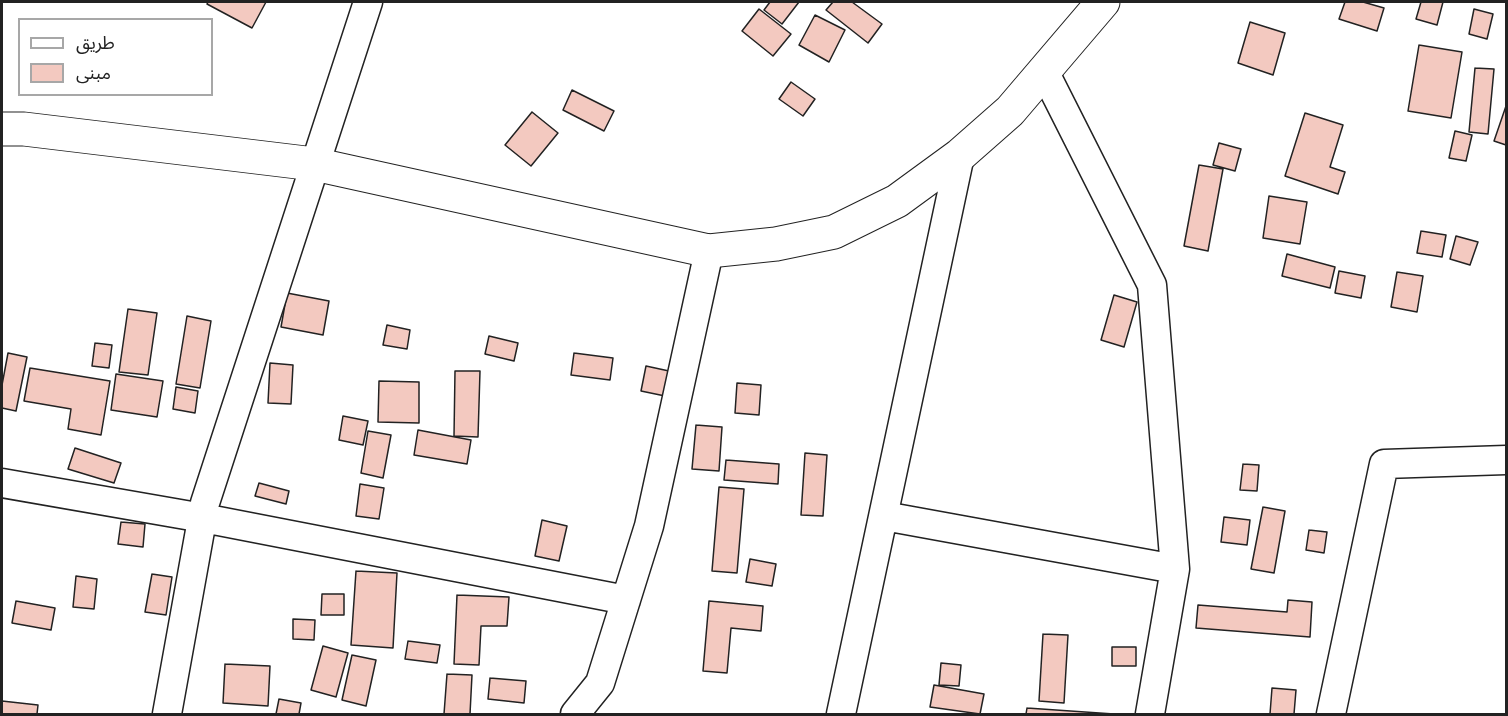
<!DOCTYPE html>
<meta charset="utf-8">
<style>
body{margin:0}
#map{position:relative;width:1508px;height:716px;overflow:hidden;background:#fff;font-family:Montserrat,"Noto Sans Arabic",sans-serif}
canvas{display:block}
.frame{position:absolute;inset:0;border:3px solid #222;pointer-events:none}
.legend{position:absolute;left:18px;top:18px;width:195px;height:78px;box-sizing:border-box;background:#fff;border:2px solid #a7a7a7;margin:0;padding:8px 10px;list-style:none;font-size:18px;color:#222}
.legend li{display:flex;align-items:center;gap:12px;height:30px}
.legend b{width:30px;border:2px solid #a7a7a7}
</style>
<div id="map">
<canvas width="1508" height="716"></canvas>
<div class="frame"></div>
<ul class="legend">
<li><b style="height:8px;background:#fff"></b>طريق</li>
<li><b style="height:16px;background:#f3c9c0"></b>مبنى</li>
</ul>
</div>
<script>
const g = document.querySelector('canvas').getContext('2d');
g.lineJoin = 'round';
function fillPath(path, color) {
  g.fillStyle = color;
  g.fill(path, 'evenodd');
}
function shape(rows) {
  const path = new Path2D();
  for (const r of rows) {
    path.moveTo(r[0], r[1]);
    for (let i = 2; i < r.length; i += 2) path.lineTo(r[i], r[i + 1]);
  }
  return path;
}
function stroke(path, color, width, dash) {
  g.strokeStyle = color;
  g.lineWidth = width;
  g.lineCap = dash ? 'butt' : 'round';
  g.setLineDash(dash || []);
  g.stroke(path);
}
const building = shape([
 [208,2,266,2,252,28,207,4,208,2],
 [770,2,799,2,782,24,764,10,770,2],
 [833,2,852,2,882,24,868,43,826,10,833,2],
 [1345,2,1363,2,1384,8,1377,31,1339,19,1345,2],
 [1421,2,1443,2,1437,25,1416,19,1421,2],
 [759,9,791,34,773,56,742,31,759,9],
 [1474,9,1493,14,1487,39,1469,34,1474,9],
 [815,15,845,30,829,62,799,45,815,15],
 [1250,22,1285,33,1273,75,1238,63,1250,22],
 [1419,45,1462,52,1451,118,1408,111,1419,45],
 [1475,68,1494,69,1488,134,1469,132,1475,68],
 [791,82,815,99,803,116,779,99,791,82],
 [572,90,614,111,604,131,563,110,572,90],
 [1506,106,1506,145,1494,141,1506,106],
 [532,112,558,133,531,166,505,145,532,112],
 [1305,113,1343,125,1330,167,1345,172,1338,194,1285,176,1305,113],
 [1455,131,1472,135,1466,161,1449,158,1455,131],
 [1219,143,1241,149,1235,171,1213,165,1219,143],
 [1199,165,1223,169,1208,251,1184,246,1199,165],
 [1269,196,1307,202,1300,244,1263,238,1269,196],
 [1421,231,1446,235,1442,257,1417,253,1421,231],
 [1456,236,1478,242,1470,265,1450,259,1456,236],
 [1287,254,1335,267,1330,288,1282,276,1287,254],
 [1339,271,1365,276,1361,298,1335,293,1339,271],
 [1397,272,1423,276,1417,312,1391,307,1397,272],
 [287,293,329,301,323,335,281,327,287,293],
 [1114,295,1137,302,1124,347,1101,340,1114,295],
 [128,309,157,313,148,375,119,372,128,309],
 [187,316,211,321,200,388,176,384,187,316],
 [387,325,410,330,407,349,383,345,387,325],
 [489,336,518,343,514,361,485,354,489,336],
 [95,343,112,345,109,368,92,366,95,343],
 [8,353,27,357,16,411,2,408,2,385,8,353],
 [574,353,613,358,610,380,571,375,574,353],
 [270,363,293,365,291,404,268,403,270,363],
 [646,366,669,371,665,396,641,391,646,366],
 [30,368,110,381,101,435,68,429,71,409,24,401,30,368],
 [455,371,480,371,478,437,454,436,455,371],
 [116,374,163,381,157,417,111,410,116,374],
 [379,381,419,382,419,423,378,422,379,381],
 [737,383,761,385,759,415,735,413,737,383],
 [176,387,198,391,195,413,173,409,176,387],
 [343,416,368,421,363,445,339,440,343,416],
 [696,425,722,427,719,471,692,469,696,425],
 [418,430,471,440,467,464,414,455,418,430],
 [368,431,391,435,383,478,361,473,368,431],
 [75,448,121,463,114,483,68,469,75,448],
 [805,453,827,455,823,516,801,515,805,453],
 [726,460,779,464,778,484,724,480,726,460],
 [1243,464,1259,465,1257,491,1240,490,1243,464],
 [259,483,289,491,286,504,255,496,259,483],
 [360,484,384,488,379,519,356,516,360,484],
 [719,487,744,489,737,573,712,571,719,487],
 [1263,507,1285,511,1274,573,1251,569,1263,507],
 [1224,517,1250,520,1247,545,1221,542,1224,517],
 [542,520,567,526,559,561,535,556,542,520],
 [121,522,145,524,143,547,118,544,121,522],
 [1309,530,1327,532,1324,553,1306,550,1309,530],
 [750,559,776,564,772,586,746,582,750,559],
 [356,571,397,573,393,648,351,645,356,571],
 [152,574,172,577,166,615,145,612,152,574],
 [76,576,97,579,94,609,73,607,76,576],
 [322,594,344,594,344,615,321,615,322,594],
 [457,595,509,597,507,626,481,626,479,665,454,664,457,595],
 [1288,600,1312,602,1310,637,1196,628,1198,605,1287,612,1288,600],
 [16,601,55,608,51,630,12,623,16,601],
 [709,601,763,606,761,631,731,628,727,673,703,671,709,601],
 [293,619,315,620,314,640,293,639,293,619],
 [1043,634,1068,635,1064,703,1039,701,1043,634],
 [408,641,440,645,437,663,405,659,408,641],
 [323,646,348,653,336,697,311,690,323,646],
 [1112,647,1136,647,1136,666,1112,666,1112,647],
 [352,655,376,660,366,706,342,700,352,655],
 [941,663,961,665,959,686,939,685,941,663],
 [225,664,270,666,268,706,223,703,225,664],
 [447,674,472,675,470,714,444,714,447,674],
 [490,678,526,681,524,703,488,699,490,678],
 [934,685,984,694,980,714,930,707,934,685],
 [1272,688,1296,690,1294,714,1270,714,1272,688],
 [279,699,301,703,299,714,276,714,279,699],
 [2,701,38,705,37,714,2,714,2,701],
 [1027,708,1114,714,1026,714,1027,708]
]);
const minor = shape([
 [1044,71,1152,285,1175,569,1150,714],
 [2,483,203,518,626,600],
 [884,516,1175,569],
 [167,714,205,503,368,2],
 [575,714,600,683,649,526,709,251],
 [841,714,960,155],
 [1331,714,1384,464,1506,460]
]);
const trunk = shape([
 [2,129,24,129,314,164,709,251,776,244,834,232,897,201,960,155,1010,111,1103,2]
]);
fillPath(building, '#f3c9c0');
stroke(building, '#222', 1.5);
stroke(minor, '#222', 31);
stroke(trunk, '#222', 35);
stroke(minor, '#fff', 28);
stroke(trunk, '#fff', 33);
</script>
